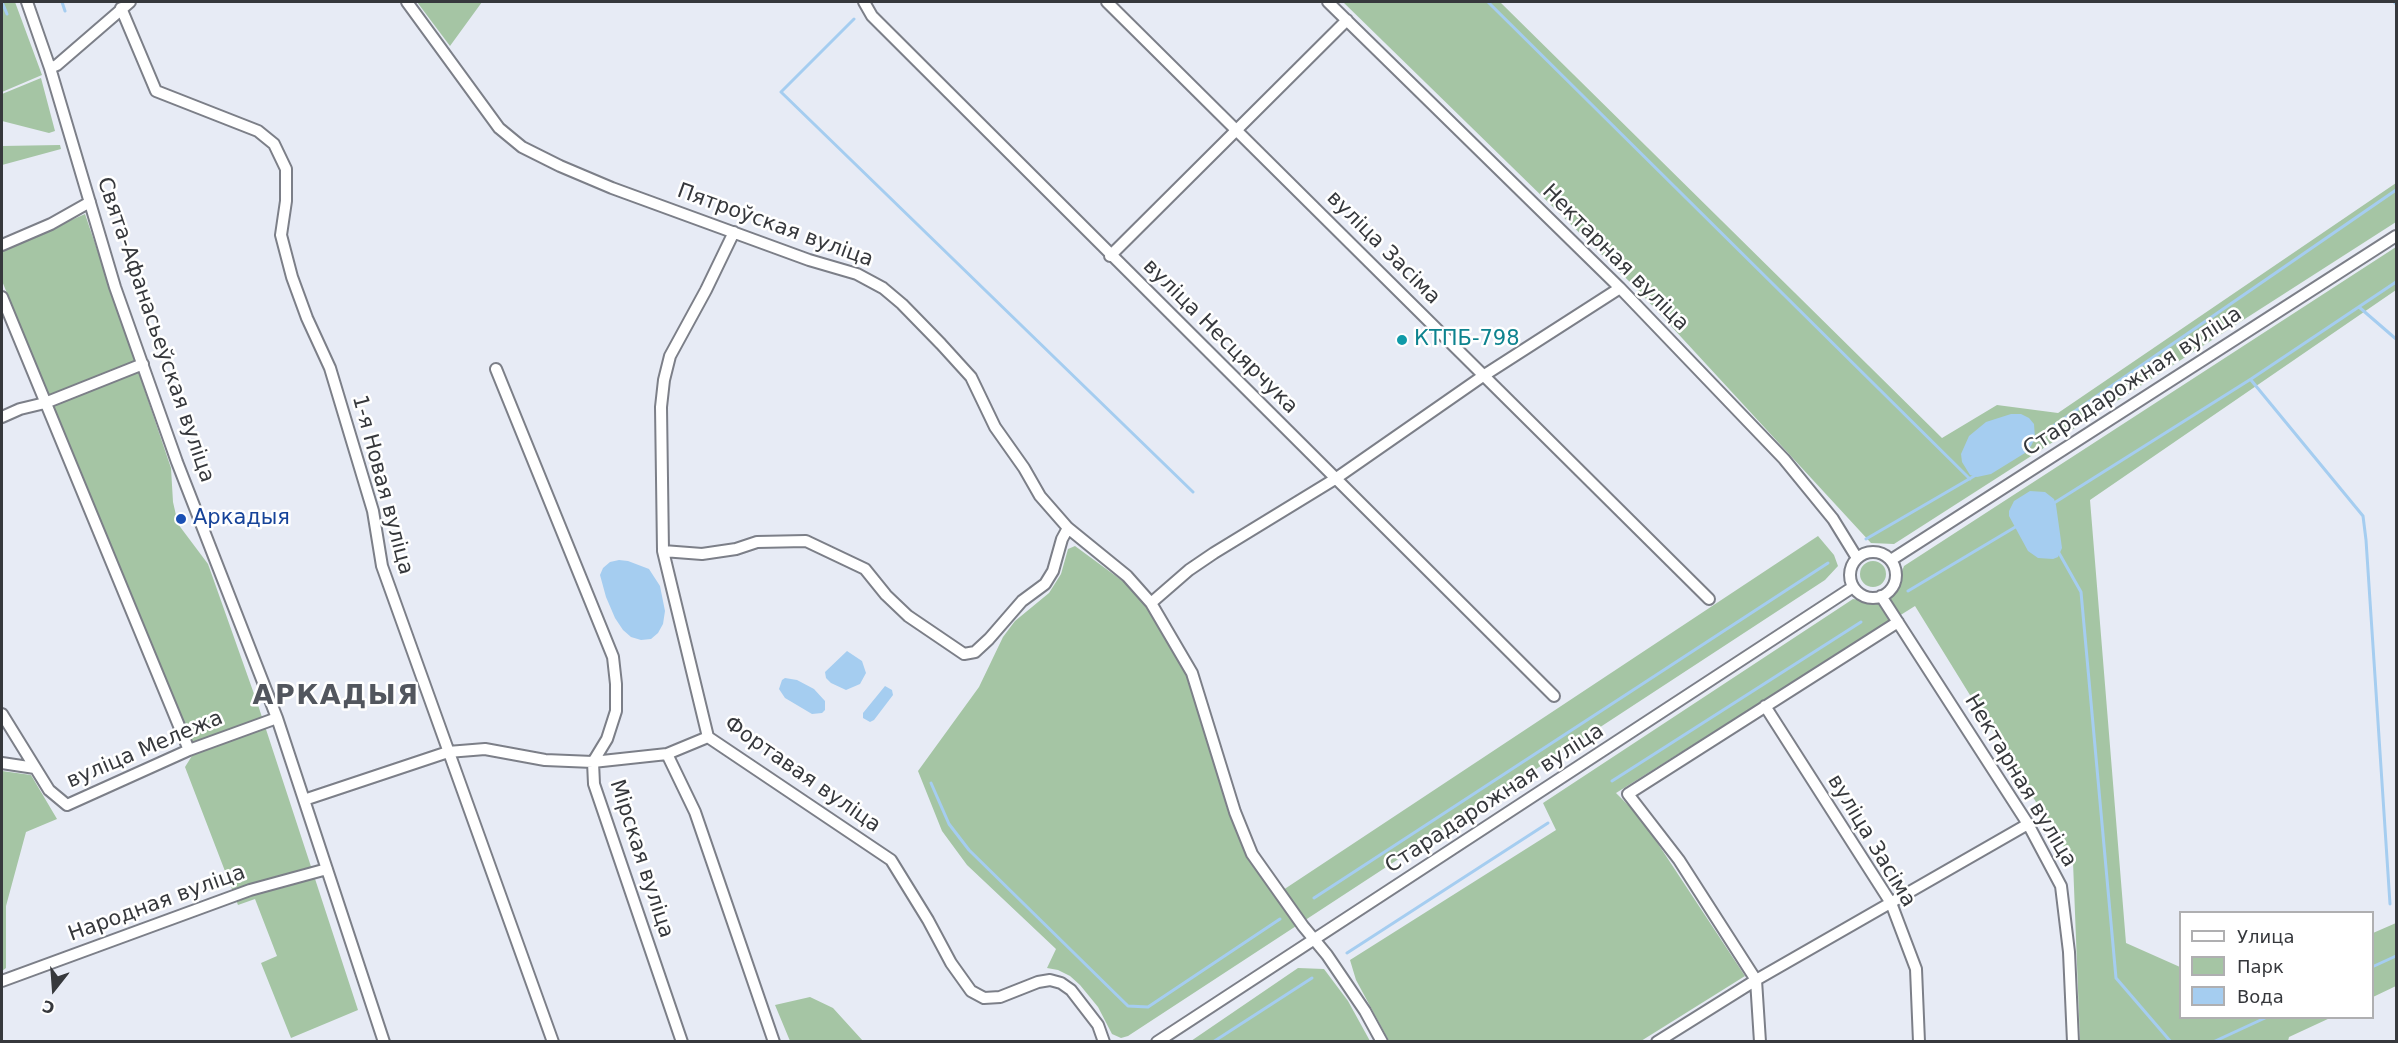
<!DOCTYPE html>
<meta charset="utf-8">
<style>
body{margin:0}
#map{position:relative;width:2398px;height:1043px;overflow:hidden;background:#e7ebf5;font-family:"DejaVu Sans",sans-serif}
canvas{display:block}
.frame{position:absolute;inset:0;border:3px solid #36383c;pointer-events:none}
.legend{position:absolute;left:2179px;top:911px;width:195px;height:108px;box-sizing:border-box;background:#fff;border:2px solid #afafb1;margin:0;padding:8px 10px;list-style:none;font-size:18px;color:#36383c}
.legend li{display:flex;align-items:center;gap:12px;height:30px}
.legend b{width:30px;border:2px solid #afafb1}
.north{position:absolute;left:24px;top:959px;width:60px;height:60px;-webkit-text-stroke:4px #fff;paint-order:stroke;rotate:197deg;font-size:16px;font-weight:700;line-height:24px;text-align:center;color:#36383c}
.north::after{content:'';display:block;margin:auto;width:21px;height:27px;background:#36383c;clip-path:polygon(50% 0,100% 100%,50% 72%,0 100%)}
</style>
<div id="map">
<canvas width="2398" height="1043"></canvas>
<div class="frame"></div>
<ul class="legend">
<li><b style="height:8px;background:#fff"></b>Улица</li>
<li><b style="height:16px;background:#a5c5a4"></b>Парк</li>
<li><b style="height:16px;background:#a5cdf0"></b>Вода</li>
</ul>
<div class="north">С</div>
</div>
<script>
const g = document.querySelector('canvas').getContext('2d');
g.lineJoin = 'round';
function fillPath(path, color) {
  g.fillStyle = color;
  g.fill(path, 'evenodd');
}
function shape(rows) {
  const path = new Path2D();
  for (const r of rows) {
    if (r.length === 3) {
      path.moveTo(r[0] + r[2], r[1]);
      path.arc(r[0], r[1], r[2], 0, 2 * Math.PI);
      continue;
    }
    path.moveTo(r[0], r[1]);
    for (let i = 2; i < r.length; i += 2) path.lineTo(r[i], r[i + 1]);
  }
  return path;
}
function stroke(path, color, width, dash) {
  g.strokeStyle = color;
  g.lineWidth = width;
  g.lineCap = dash ? 'butt' : 'round';
  g.setLineDash(dash || []);
  g.stroke(path);
}
function write(font, color, halo, rows, align = 'center') {
  g.font = font + ' "DejaVu Sans",sans-serif';
  g.lineWidth = 5;
  g.setLineDash([]);
  g.textBaseline = 'middle';
  g.strokeStyle = halo;
  g.fillStyle = color;
  for (const [text, x, y, turn = 0] of rows) {
    g.save();
    g.translate(x, y);
    g.rotate((+turn || 0) * Math.PI / 180);
    g.textAlign = isNaN(turn) ? turn : align;
    if (halo) g.strokeText(text, 0, 0);
    g.fillText(text, 0, 0);
    g.restore();
  }
}
const green = shape([
 [2,2,15,2,42,75,2,92],
 [417,2,482,2,450,46],
 [1343,2,1500,2,1942,438,1997,405,2058,413,2396,183,2396,222,1894,544,1871,543,1635,287],
 [41,78,55,131,49,133,2,121,2,94],
 [60,145,61,149,2,165,2,146],
 [85,214,171,468,173,502,178,524,208,564,259,708,358,1010,291,1038,261,963,277,956,255,899,238,905,185,767,195,751,2,281,2,251],
 [2396,247,2396,290,2090,500,2126,943,2180,967,2180,1018,2330,1018,2289,1037,2288,1041,2080,1041,2073,862,1915,606,1616,793,1641,818,1745,976,1641,1041,1389,1041,1356,980,1350,960,1556,830,1543,803,1853,599,1873,602,1895,590,1904,566],
 [1818,536,1834,555,1838,566,1825,580,1128,1036,1121,1038,1112,1034,1098,1007,1080,985,1070,976,1058,970,1047,968,1056,949,967,865,942,831,918,771,979,687,1003,637,1015,621,1049,593,1061,574,1068,549,1075,546,1128,585,1161,625,1186,669,1227,808,1246,851,1274,896],
 [1873,574,13],
 [2,771,31,775,57,819,26,832,6,906,6,968,2,971],
 [2396,923,2396,986,2373,997,2373,933],
 [1298,968,1324,969,1348,1001,1370,1041,1191,1041],
 [810,997,833,1008,863,1041,790,1041,775,1005]
]);
const water = shape([
 [2011,414,2021,414,2029,418,2034,424,2035,438,2031,446,2025,453,1991,474,1977,477,1970,475,1962,462,1961,454,1969,436,1986,422],
 [2030,491,2045,492,2054,499,2056,505,2062,548,2058,557,2053,559,2038,558,2028,551,2009,516,2009,511,2014,501],
 [619,560,628,561,649,569,660,586,665,611,663,624,658,633,651,639,641,640,631,637,623,630,615,618,606,597,600,575,603,568,610,562],
 [847,651,862,661,866,673,860,684,846,690,831,683,826,678,825,672],
 [785,678,797,680,814,689,825,701,825,710,822,713,812,714,785,698,779,689,782,680],
 [885,686,892,690,893,695,874,720,870,722,863,718,863,713]
]);
const stream = shape([
 [2,2,7,14],
 [62,2,65,11],
 [1488,2,1970,479],
 [2394,2,2396,4],
 [854,19,781,92,1193,492],
 [2359,307,2396,339],
 [2251,380,2363,516,2366,540,2390,904],
 [2033,440,2396,190],
 [2054,503,2251,379,2396,282],
 [1866,539,1976,475],
 [2059,553,2081,592,2116,978,2171,1042],
 [1908,591,2017,526],
 [1612,781,1861,622],
 [931,783,949,824,969,850,1128,1006,1148,1007,1280,919],
 [1314,898,1828,563],
 [1347,953,1548,823],
 [2372,967,2396,956],
 [1213,1042,1312,978],
 [2213,1042,2265,1018]
]);
const minor = shape([
 [27,2,50,68,115,287,177,462,277,718,384,1042],
 [407,2,499,128,522,147,560,166,612,188,809,260,857,274,883,288,902,304,941,344,971,377,995,427,1024,468,1040,496,1068,528,1127,576,1151,603,1192,673,1235,812,1252,854,1303,926,1327,955,1365,1011,1382,1042],
 [864,2,872,16,1554,696],
 [1107,2,1709,599],
 [1328,2,1620,288,1784,459,1833,519,1857,558],
 [121,8,156,91,258,131,274,144,286,169,286,201,281,235,292,277,307,318,330,368,373,511,382,566,553,1042],
 [50,68,57,65,130,2],
 [734,232,706,290,670,356,664,380,661,407,663,551,708,737,891,860,928,920,951,963,971,991,984,998,1000,997,1038,982,1050,980,1061,983,1071,990,1098,1025,1104,1042],
 [2,245,51,224,90,202],
 [1110,256,1347,20],
 [2,297,189,750],
 [496,369,613,657,616,684,616,711,607,739,593,762,594,784,682,1042],
 [2,417,20,409,45,403,143,364],
 [663,551,702,554,736,549,757,542,806,541,865,569,886,595,908,616,964,654,975,652,989,639,1022,601,1045,584,1053,571,1062,539,1068,528],
 [1873,575,23],
 [1891,560,2396,236],
 [1881,596,2028,824,2061,886,2069,952,2073,1042],
 [1151,603,1189,570,1214,553,1335,479,1483,376,1620,288],
 [1765,706,1891,903,1916,969,1919,1042],
 [2,714,49,790,67,805,189,750,277,718],
 [667,754,695,812,774,1042],
 [2,763,35,768],
 [304,800,448,752,485,749,545,760,593,762,667,754,708,737],
 [2,981,250,890,327,869],
 [1157,1042,1853,587],
 [1657,1042,1756,980,2028,824],
 [1760,1042,1756,980,1679,860,1628,794,1898,622]
]);
const markers = [
 [1402,340,6,"#0f9aa8"],
 [181,519,6,"#1a4fb4"]
];
const streetNames = [
 ["Пятроўская вуліца",775,226,20],
 ["вуліца Засіма",1383,248,45],
 ["Нектарная вуліца",1615,258,45],
 ["Свята-Афанасьеўская вуліца",155,330,71],
 ["вуліца Несцярчука",1220,337,45],
 ["Старадарожная вуліца",2133,382,-33],
 ["1-я Новая вуліца",382,485,75],
 ["вуліца Мележа",145,750,-23],
 ["Фортавая вуліца",802,775,35],
 ["Нектарная вуліца",2020,781,59],
 ["Старадарожная вуліца",1495,799,-33],
 ["вуліца Засіма",1871,841,59],
 ["Мірская вуліца",641,859,72],
 ["Народная вуліца",157,904,-20]
];
const cultureNames = [
 ["КТПБ-798",1414,340]
];
const transitNames = [
 ["Аркадыя",193,519]
];
const districtNames = [
 ["АРКАДЫЯ",336,697]
];
fillPath(green, '#a5c5a4');
fillPath(water, '#a5cdf0');
stroke(stream, '#a5cdf0', 3);
stroke(minor, '#7c7f88', 14);
stroke(minor, '#fff', 10);
for (const [x, y, r, color] of markers) {
  const dot = new Path2D();
  dot.arc(x, y, r, 0, 2 * Math.PI);
  g.fillStyle = color;
  g.fill(dot);
  stroke(dot, '#fff', 2);
}
write('21px', '#36383c', '#fff', streetNames);
write('21px', '#0d838f', '#fff', cultureNames, 'left');
write('21px', '#164399', '#fff', transitNames, 'left');
g.letterSpacing = '1.5px';
write('bold 27px', '#52565e', '#fff', districtNames);
g.letterSpacing = '0px';
</script>
